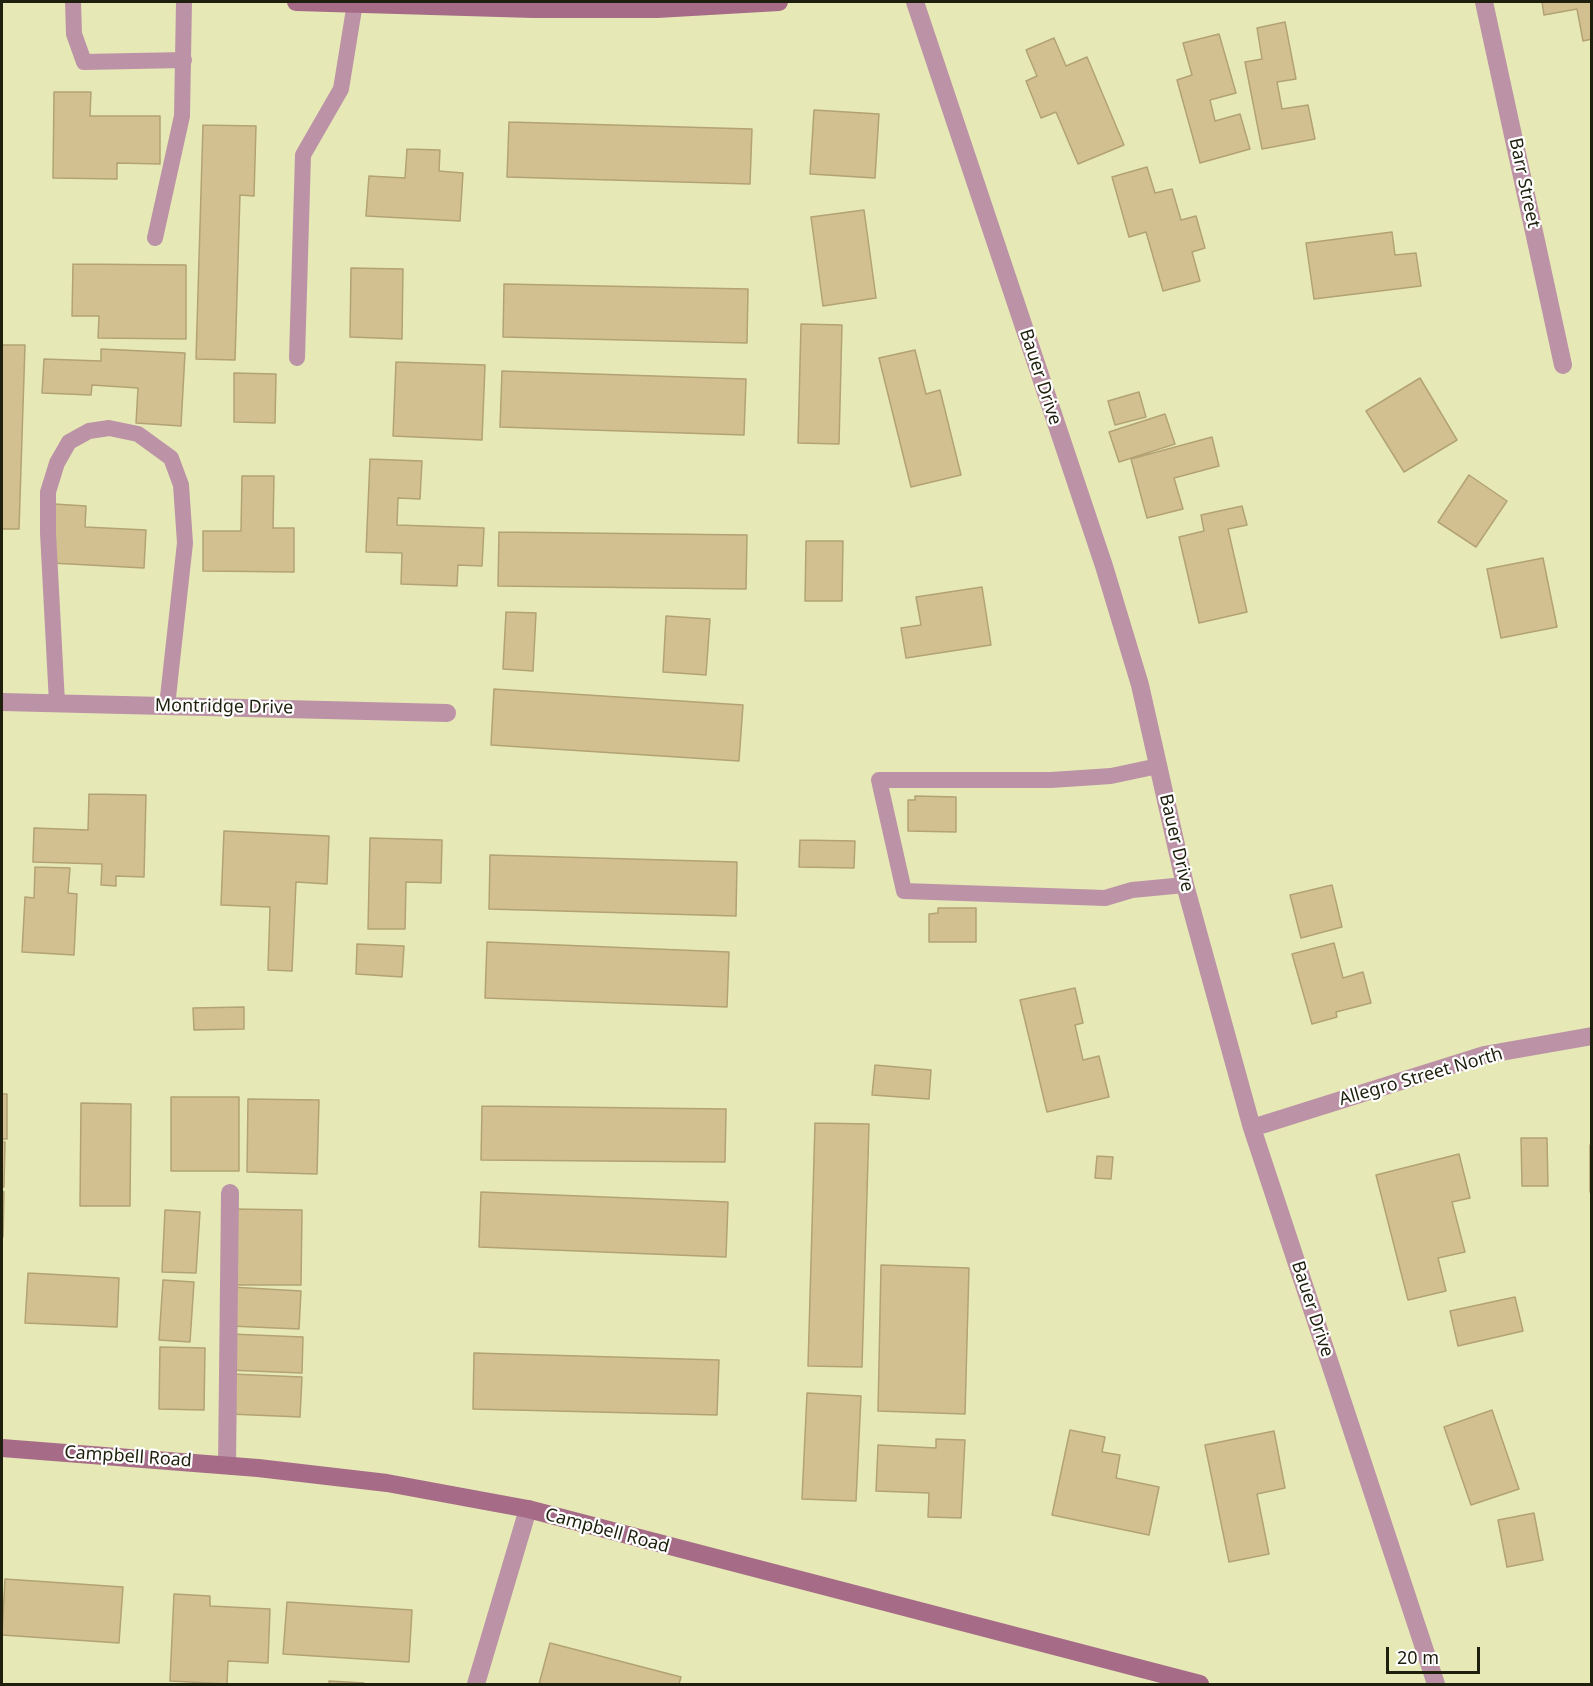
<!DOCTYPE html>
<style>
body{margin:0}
#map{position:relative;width:1593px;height:1686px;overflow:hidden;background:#e6e9b6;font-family:"Noto Sans",sans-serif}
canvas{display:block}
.frame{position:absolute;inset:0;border:3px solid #1e1f0c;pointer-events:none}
.scale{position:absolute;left:1386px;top:1647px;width:94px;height:27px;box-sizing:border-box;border:3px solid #1e1f0c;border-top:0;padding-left:8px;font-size:18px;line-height:21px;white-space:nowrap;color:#1e1f0c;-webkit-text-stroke:4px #fff;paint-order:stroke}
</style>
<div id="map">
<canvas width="1593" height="1686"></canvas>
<div class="frame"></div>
<div class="scale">20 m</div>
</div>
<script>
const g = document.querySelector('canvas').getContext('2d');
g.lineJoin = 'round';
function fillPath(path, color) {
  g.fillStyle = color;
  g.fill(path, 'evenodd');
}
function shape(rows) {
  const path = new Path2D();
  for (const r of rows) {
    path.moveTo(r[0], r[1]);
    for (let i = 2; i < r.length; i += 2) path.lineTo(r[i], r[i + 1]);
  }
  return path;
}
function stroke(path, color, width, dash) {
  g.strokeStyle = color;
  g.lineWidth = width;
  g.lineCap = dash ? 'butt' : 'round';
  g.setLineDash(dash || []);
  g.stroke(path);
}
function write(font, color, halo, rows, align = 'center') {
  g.font = font + ' "Noto Sans",sans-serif';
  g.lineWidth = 4.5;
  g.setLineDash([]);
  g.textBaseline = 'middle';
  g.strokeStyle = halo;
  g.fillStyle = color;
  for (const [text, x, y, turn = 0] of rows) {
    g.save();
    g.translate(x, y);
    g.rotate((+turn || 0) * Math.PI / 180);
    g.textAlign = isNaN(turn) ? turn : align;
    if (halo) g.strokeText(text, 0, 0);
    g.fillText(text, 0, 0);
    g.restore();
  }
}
const building = shape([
 [1542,2,1592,2,1592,39,1583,41,1577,9,1544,15,1542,2],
 [1285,22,1296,79,1277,82,1282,109,1308,105,1315,139,1262,149,1245,62,1262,59,1257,28,1285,22],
 [1219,34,1236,93,1210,100,1215,121,1240,114,1250,149,1200,163,1177,80,1192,75,1183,43,1219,34],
 [1054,38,1066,66,1087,57,1124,145,1078,164,1056,112,1041,118,1026,81,1037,76,1026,50,1054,38],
 [54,92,91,92,90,116,160,116,160,164,117,163,117,179,53,178,54,92],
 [814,110,879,114,875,178,810,174,814,110],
 [509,122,752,129,750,184,507,177,509,122],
 [203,125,256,126,254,196,240,195,235,360,196,359,203,125],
 [407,149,440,150,439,171,463,173,460,221,366,216,369,176,405,178,407,149],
 [1147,167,1155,193,1172,189,1181,220,1196,216,1205,248,1192,252,1200,281,1163,291,1146,232,1129,237,1112,177,1147,167],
 [864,210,876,298,823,306,811,217,864,210],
 [1392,232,1395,255,1416,253,1421,286,1314,299,1306,243,1392,232],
 [73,264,186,265,186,339,98,338,99,316,72,316,73,264],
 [351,268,403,269,402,339,350,337,351,268],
 [504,284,748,289,747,343,503,337,504,284],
 [801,324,842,325,839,444,798,443,801,324],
 [2,345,25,345,19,529,2,529,2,345],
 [101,349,185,353,181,426,136,423,138,388,92,385,91,395,42,393,44,359,101,361,101,349],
 [915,350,926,394,940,390,961,475,911,487,879,358,915,350],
 [396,362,485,365,482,440,393,436,396,362],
 [502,371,746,379,744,435,500,427,502,371],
 [234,373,276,374,275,423,234,422,234,373],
 [1420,378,1457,440,1404,472,1366,411,1420,378],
 [1139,392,1146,417,1115,425,1108,401,1139,392],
 [1165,414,1175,444,1119,462,1109,432,1165,414],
 [1212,437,1219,466,1174,478,1183,509,1147,518,1131,459,1212,437],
 [370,459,422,461,420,499,398,498,397,525,484,528,482,566,458,565,457,586,401,584,402,553,366,552,370,459],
 [1469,475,1507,501,1476,547,1438,522,1469,475],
 [242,476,274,476,273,528,294,528,294,572,203,571,203,531,241,531,242,476],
 [54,504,86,506,85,527,146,530,144,568,51,563,54,504],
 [1242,506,1247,525,1228,529,1247,612,1199,623,1179,537,1204,531,1201,515,1242,506],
 [499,532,747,535,746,589,498,586,499,532],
 [806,541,843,541,842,601,805,601,806,541],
 [1543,558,1557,627,1501,638,1487,569,1543,558],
 [982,587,991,645,906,658,901,628,921,625,916,597,982,587],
 [506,612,536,613,533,671,503,669,506,612],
 [666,616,710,619,706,675,663,672,666,616],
 [494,689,743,705,739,761,491,745,494,689],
 [89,794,146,795,144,877,116,876,116,886,101,885,102,864,33,862,34,828,88,830,89,794],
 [915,796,956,797,956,832,908,831,908,800,915,800,915,796],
 [224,831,329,836,327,884,296,882,292,971,268,970,270,907,221,905,224,831],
 [370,838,442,840,441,883,406,882,405,929,368,929,370,838],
 [800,840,855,841,854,868,799,867,800,840],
 [490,855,737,862,736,916,489,909,490,855],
 [35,867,70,868,68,893,77,894,74,955,22,952,25,897,34,898,35,867],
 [1332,885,1342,927,1301,938,1290,895,1332,885],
 [938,908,976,908,976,942,929,942,929,914,938,913,938,908],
 [487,942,729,952,727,1007,485,998,487,942],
 [1334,943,1343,978,1363,972,1371,1003,1336,1012,1337,1017,1312,1024,1292,954,1334,943],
 [357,944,404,946,402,977,356,974,357,944],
 [1075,988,1083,1023,1075,1025,1083,1060,1099,1056,1109,1097,1047,1112,1020,1000,1075,988],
 [244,1007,244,1029,194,1030,193,1008,244,1007],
 [875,1065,931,1070,929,1099,872,1095,875,1065],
 [2,1094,7,1094,7,1139,2,1139,2,1094],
 [171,1097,239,1097,239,1171,171,1171,171,1097],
 [248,1099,319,1100,317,1174,247,1172,248,1099],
 [81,1103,131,1104,130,1206,80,1206,81,1103],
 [482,1106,726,1109,725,1162,481,1160,482,1106],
 [815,1123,869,1124,862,1367,808,1366,815,1123],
 [1521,1138,1547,1138,1548,1186,1522,1186,1521,1138],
 [2,1142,5,1142,4,1187,2,1187,2,1142],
 [1590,1145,1592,1145,1592,1192,1590,1192,1590,1145],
 [1459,1154,1470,1198,1452,1202,1465,1252,1438,1258,1446,1291,1408,1300,1376,1175,1459,1154],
 [1097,1156,1113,1157,1111,1179,1095,1178,1097,1156],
 [2,1191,4,1192,3,1237,2,1237,2,1191],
 [481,1192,728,1202,726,1257,479,1247,481,1192],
 [233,1209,302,1210,301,1285,232,1285,233,1209],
 [165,1210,200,1212,196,1273,162,1272,165,1210],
 [881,1265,969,1268,965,1414,878,1411,881,1265],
 [28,1273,119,1278,117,1327,25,1323,28,1273],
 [163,1280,194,1282,190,1342,159,1340,163,1280],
 [231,1287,301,1291,299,1329,230,1326,231,1287],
 [1515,1297,1523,1331,1458,1346,1450,1311,1515,1297],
 [230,1334,303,1337,302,1373,228,1370,230,1334],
 [160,1347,205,1348,204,1410,159,1409,160,1347],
 [474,1353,719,1360,717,1415,473,1409,474,1353],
 [231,1374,302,1377,300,1417,229,1414,231,1374],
 [807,1393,861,1396,856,1501,802,1499,807,1393],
 [1492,1410,1519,1489,1471,1505,1444,1427,1492,1410],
 [1070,1430,1105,1437,1102,1452,1120,1455,1116,1478,1159,1487,1149,1535,1052,1515,1070,1430],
 [1274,1431,1285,1488,1257,1494,1269,1554,1229,1562,1205,1445,1274,1431],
 [936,1439,965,1440,961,1518,928,1517,929,1493,876,1491,878,1445,936,1448,936,1439],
 [1534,1513,1543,1560,1507,1567,1498,1520,1534,1513],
 [5,1579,123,1587,119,1643,2,1635,5,1579],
 [174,1594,210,1596,210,1606,270,1609,268,1663,228,1661,227,1684,170,1681,174,1594],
 [287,1602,412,1610,409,1662,283,1654,287,1602],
 [550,1643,681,1677,679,1684,539,1684,550,1643],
 [329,1681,364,1683,364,1684,329,1684,329,1681]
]);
const lane = shape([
 [73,2,74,34,84,62,184,60],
 [155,238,182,116,184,2],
 [297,358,303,155,341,89,355,3],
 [57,703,48,533,48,492,57,463,69,442,89,431,109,428,138,434,171,458,181,485,185,543,167,706],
 [1158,766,1111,776,1051,780,879,780,904,891,1105,898,1132,890,1185,885]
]);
const street = shape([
 [915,2,1104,566,1140,685,1185,885,1252,1128,1436,1684],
 [1484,2,1563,365],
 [2,702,447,713],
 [1252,1128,1484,1055,1592,1036],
 [227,1465,230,1193],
 [476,1684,528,1509]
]);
const secondary = shape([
 [296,2,533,9,657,9,779,2],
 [2,1448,258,1468,387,1483,528,1509,1200,1684]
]);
const streetNames = [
 ["Barr Street",1524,183,78],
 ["Bauer Drive",1040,377,72],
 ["Montridge Drive",224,707,1],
 ["Bauer Drive",1176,843,77],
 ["Allegro Street North",1421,1077,-16],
 ["Bauer Drive",1312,1309,72],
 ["Campbell Road",128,1457,4],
 ["Campbell Road",607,1531,15]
];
fillPath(building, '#d2c091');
stroke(building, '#b3a273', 1.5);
stroke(lane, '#bc93a6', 16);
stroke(street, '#bc93a6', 18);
stroke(secondary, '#a66c87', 18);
write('18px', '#1e1f0c', '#fff', streetNames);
</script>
